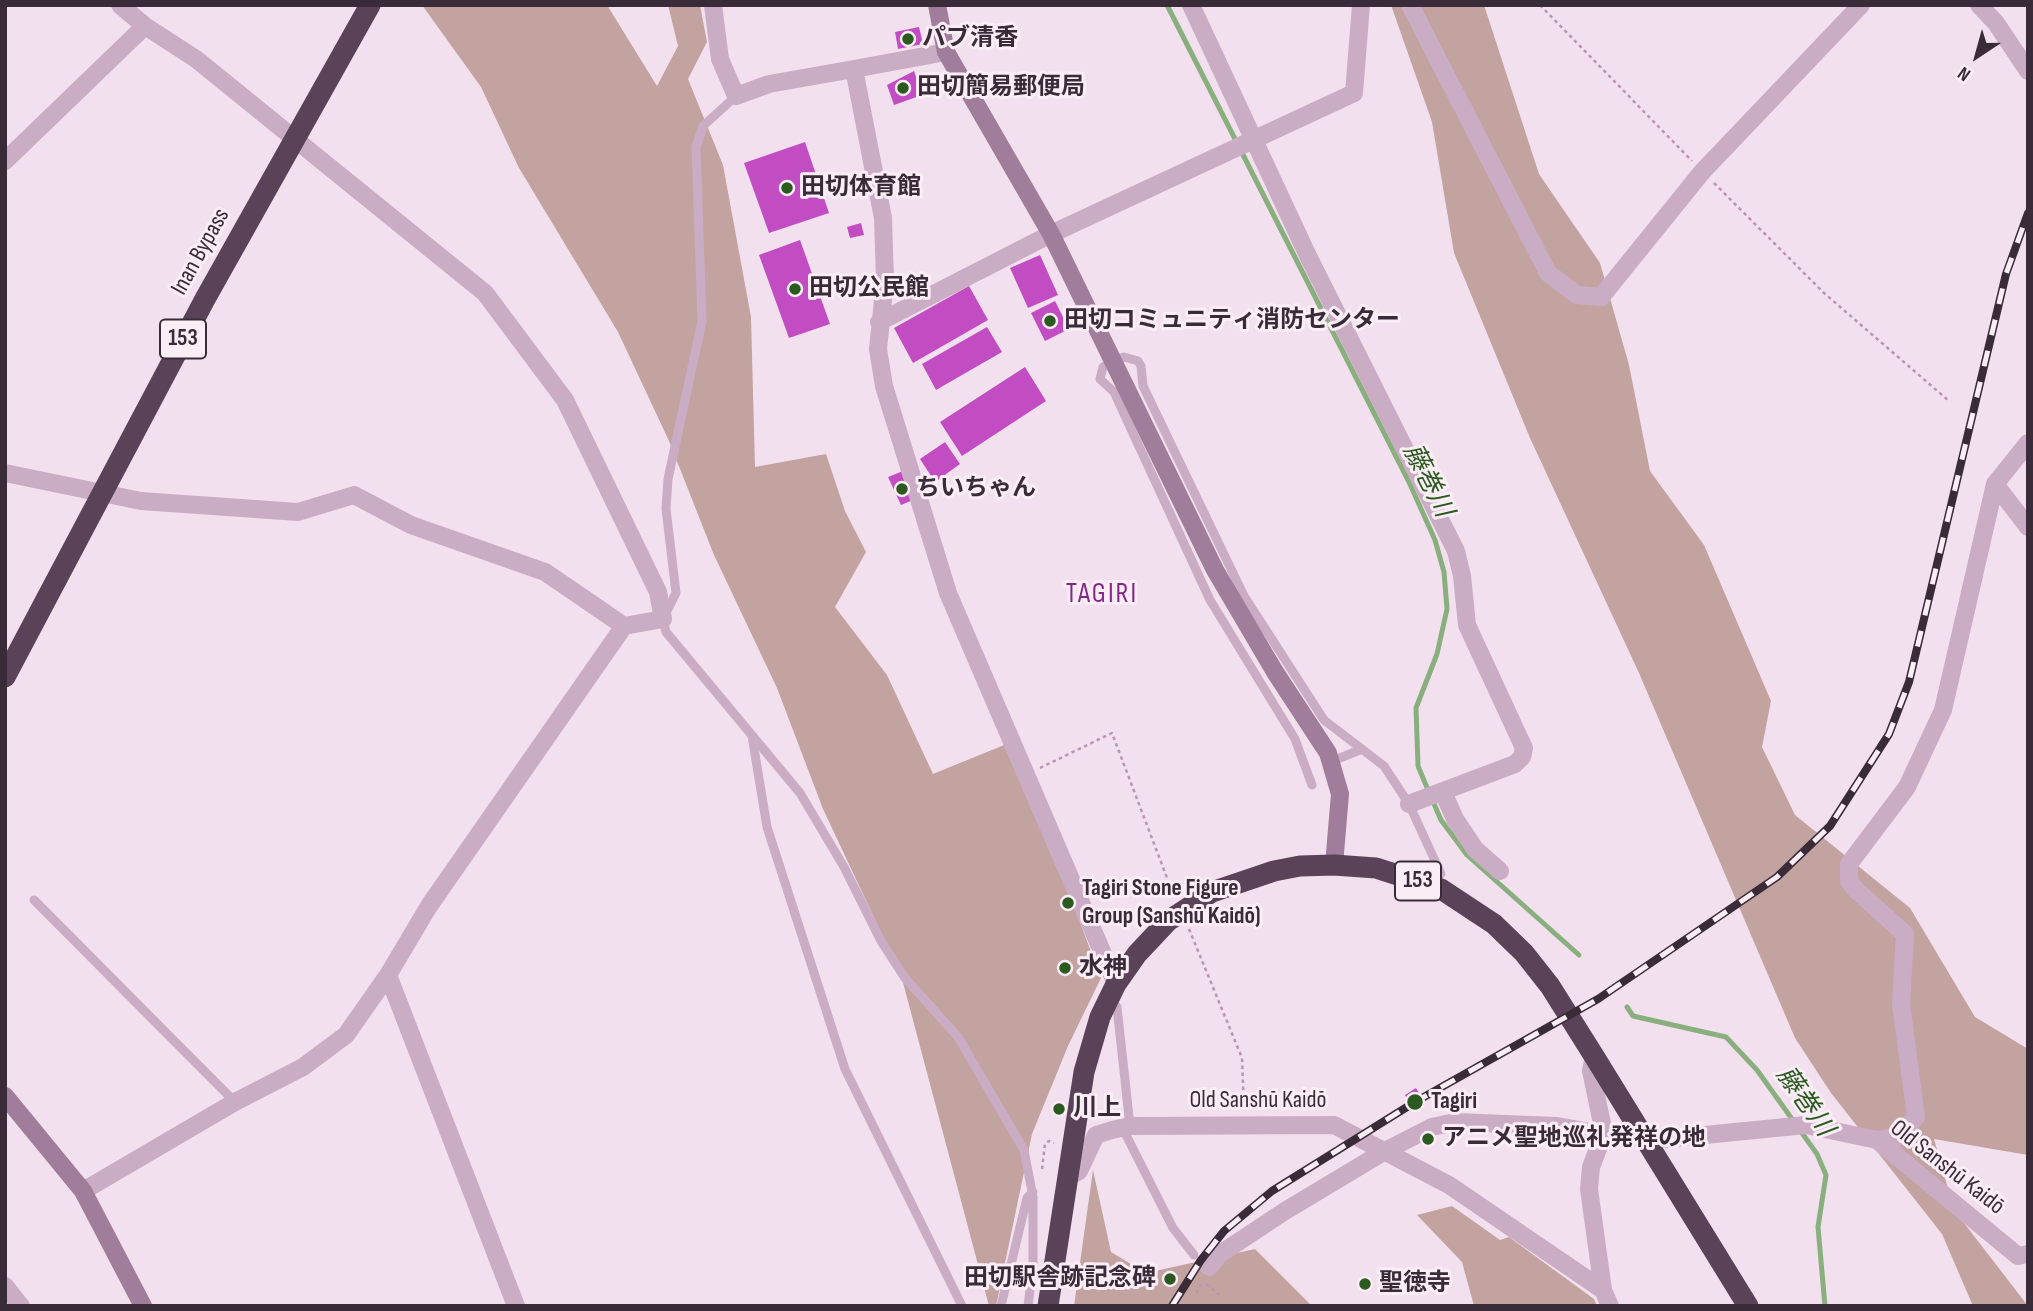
<!DOCTYPE html>
<meta charset="utf-8">
<style>
body{margin:0}
#map{position:relative;width:2033px;height:1311px;overflow:hidden;background:#f3e0ee;font-family:"Sofia Sans Condensed",sans-serif}
canvas{display:block}
.frame{position:absolute;inset:0;border:7px solid #392b38;pointer-events:none}
.north{position:absolute;left:1942px;top:21px;width:70px;height:70px;-webkit-text-stroke:5px #faedf6;paint-order:stroke;rotate:216deg;font-size:19px;font-weight:700;line-height:28px;text-align:center;color:#392b38}
.north::after{content:'';display:block;margin:auto;width:24px;height:32px;background:#392b38;clip-path:polygon(50% 0,100% 100%,50% 72%,0 100%)}
</style>
<div id="map">
<canvas width="2033" height="1311"></canvas>
<div class="frame"></div>
<div class="north">N</div>
</div>
<script>
const g = document.querySelector('canvas').getContext('2d');
g.lineJoin = 'round';
function fillPath(path, color) {
  g.fillStyle = color;
  g.fill(path, 'evenodd');
}
function shape(rows) {
  const path = new Path2D();
  for (const r of rows) {
    path.moveTo(r[0], r[1]);
    for (let i = 2; i < r.length; i += 2) path.lineTo(r[i], r[i + 1]);
  }
  return path;
}
function stroke(path, color, width, dash) {
  g.strokeStyle = color;
  g.lineWidth = width;
  g.lineCap = dash ? 'butt' : 'round';
  g.setLineDash(dash || []);
  g.stroke(path);
}
function write(font, color, halo, rows, align = 'center') {
  g.font = font + ' "Sofia Sans Condensed","Noto Sans JP",sans-serif';
  g.lineWidth = 6;
  g.setLineDash([]);
  g.textBaseline = 'middle';
  g.strokeStyle = halo;
  g.fillStyle = color;
  for (const [text, x, y, turn = 0] of rows) {
    g.save();
    g.translate(x, y);
    g.rotate((+turn || 0) * Math.PI / 180);
    g.textAlign = isNaN(turn) ? turn : align;
    if (halo) g.strokeText(text, 0, 0);
    g.fillText(text, 0, 0);
    g.restore();
  }
}
const green = shape([
 [422,5,607,5,657,86,678,46,668,5,700,5,707,42,688,79,723,165,751,317,755,467,826,454,845,511,866,552,835,607,887,675,933,774,1004,745,1054,854,1101,978,1068,1046,1032,1134,996,1306,989,1306,901,975,823,809,777,688,714,555,669,441,618,332,519,168,481,87],
 [1391,5,1484,5,1539,174,1600,263,1629,365,1650,471,1704,545,1771,701,1762,747,1795,815,1910,908,1975,1017,2028,1049,2028,1155,1934,1139,1954,1210,2028,1306,1973,1306,1942,1234,1831,1093,1795,1038,1639,673,1530,438,1454,253,1432,122],
 [1093,1170,1111,1252,1146,1273,1255,1249,1312,1306,1074,1306],
 [1452,1206,1500,1240,1509,1237,1594,1299,1597,1306,1474,1306,1462,1262,1417,1215]
]);
const stream = shape([
 [1167,5,1409,482,1435,540,1444,572,1447,609,1437,654,1416,708,1418,766,1428,790,1441,820,1467,855,1579,955],
 [1627,1007,1633,1016,1726,1037,1757,1070,1817,1154,1826,1175,1818,1227,1825,1306]
]);
const building = shape([
 [919,27,923,44,898,49,895,32],
 [914,71,922,95,894,105,887,85],
 [805,142,829,213,769,233,744,163],
 [861,223,864,235,850,238,847,227],
 [800,240,830,324,789,338,759,255],
 [1040,255,1058,295,1028,308,1010,268],
 [969,286,988,320,913,363,894,328],
 [1055,301,1069,329,1045,341,1031,313],
 [987,327,1002,352,936,390,922,364],
 [1025,367,1046,401,962,456,940,422],
 [945,442,960,464,935,482,920,459],
 [903,471,915,499,901,505,888,477],
 [1416,1088,1420,1095,1409,1101,1405,1095]
]);
const path = shape([
 [1540,5,1692,161],
 [1714,183,1824,293,1949,401],
 [1040,768,1112,733,1172,891],
 [1189,929,1242,1058,1244,1109],
 [1042,1169,1045,1144,1049,1141,1054,1143],
 [1206,1284,1219,1295],
 [1196,1293,1203,1282]
]);
const lane = shape([
 [736,96,703,126,696,147,702,321,668,479,666,509,676,593,663,619,666,632,800,793,844,867,881,941,905,978,958,1037,1024,1150,1033,1197,1033,1266,1028,1306],
 [752,736,767,827,845,1069,962,1306],
 [1340,758,1362,749],
 [1312,785,1295,739,1210,600,1114,392,1100,379,1103,367,1114,361,1124,357,1138,361,1141,366,1143,386,1244,596,1324,720,1384,766,1409,804,1441,874],
 [34,900,235,1102],
 [1110,998,1117,1007,1130,1126],
 [1122,1127,1173,1228,1194,1255],
 [1001,1306,1027,1198,1033,1192]
]);
const street = shape([
 [713,5,720,59,736,96,769,84,854,69,883,218,885,281,878,349,884,386,948,593,1116,984],
 [1191,5,1308,256,1456,551,1462,576,1467,625,1524,748,1522,757,1515,764,1409,804],
 [1410,5,1548,273,1577,295,1601,297,1702,172,1861,5],
 [1979,5,1996,23,2028,71],
 [854,69,946,52],
 [5,161,145,26],
 [879,322,1051,234,1354,93,1361,5],
 [2028,443,1995,484,2028,527],
 [5,473,141,501,298,512,354,495,411,525,545,572,624,626],
 [1443,792,1455,819,1475,849,1500,871],
 [388,975,516,1306],
 [1594,1056,1591,1071,1604,1133,1591,1167,1589,1189,1603,1290],
 [1664,1139,1806,1125,1877,1140,2018,1256,2028,1254],
 [1877,1140,1897,1137,1916,1117,1901,1004,1905,934,1856,890,1849,881,1849,864,1907,787,1943,710,1995,484],
 [1067,1178,1079,1171,1096,1135,1112,1130,1130,1126,1334,1125,1449,1185,1603,1290,1610,1306],
 [83,1191,235,1102,303,1067,346,1035,388,975,429,906,624,626,663,619,658,592,565,400,485,293,196,59,145,26,120,5],
 [1209,1267,1220,1254,1285,1211,1385,1151,1432,1127,1455,1122,1557,1126,1630,1139],
 [5,1286,21,1306]
]);
const secondary = shape([
 [937,5,946,52,1051,234,1215,570,1275,672,1328,753,1340,794,1334,865],
 [5,1096,83,1191,143,1306]
]);
const highway = shape([
 [1048,1306,1084,1072,1100,1017,1116,984,1137,954,1168,921,1212,892,1274,871,1300,866,1334,865,1376,868,1441,889,1494,924,1524,953,1550,986,1594,1056,1748,1306]
]);
const rail = shape([
 [1172,1306,1201,1260,1224,1231,1272,1191,1415,1102,1598,999,1777,877,1830,826,1889,734,1909,682,2006,274,2028,213]
]);
const highwayBridge = shape([
 [5,677,205,299,370,5]
]);
const markers = [
 [908,39,7,"#2b5a20"],
 [903,88,7,"#2b5a20"],
 [787,188,7,"#2b5a20"],
 [795,289,7,"#2b5a20"],
 [1050,321,7,"#2b5a20"],
 [902,489,7,"#2b5a20"],
 [1068,903,7,"#2b5a20"],
 [1065,968,7,"#2b5a20"],
 [1415,1102,9,"#2b5a20"],
 [1059,1109,7,"#2b5a20"],
 [1428,1139,7,"#2b5a20"],
 [1170,1279,7,"#2b5a20"],
 [1365,1284,7,"#2b5a20"]
];
const shields = [
 [183,339,46],
 [1418,881,46]
];
const shieldNames = [
 ["153",183,339],
 ["153",1418,881]
];
const poiNames = [
 ["パブ清香",922,39],
 ["田切簡易郵便局",917,88],
 ["田切体育館",801,188],
 ["田切公民館",809,289],
 ["田切コミュニティ消防センター",1064,321],
 ["ちいちゃん",916,489],
 ["Tagiri Stone Figure",1082,889],
 ["Group (Sanshū Kaidō)",1082,917],
 ["水神",1079,968],
 ["Tagiri",1431,1102],
 ["川上",1073,1109],
 ["アニメ聖地巡礼発祥の地",1442,1139],
 ["田切駅舎跡記念碑",1156,1279,"right"],
 ["聖徳寺",1379,1284]
];
const streetNames = [
 ["Inan Bypass",201,252,-61],
 ["Old Sanshū Kaidō",1258,1101],
 ["Old Sanshū Kaidō",1947,1168,38]
];
const waterNames = [
 ["藤巻川",1427,481,63],
 ["藤巻川",1804,1102,55]
];
const quarterNames = [
 ["TAGIRI",1102,595]
];
fillPath(green, '#c2a3a0');
stroke(stream, '#89af7f', 5);
fillPath(building, '#c24dc3');
stroke(path, '#b796b1', 2.5, [3.5, 3.5]);
stroke(lane, '#cbacc5', 9);
stroke(street, '#cbacc5', 18);
stroke(secondary, '#9f7d9b', 18);
stroke(highway, '#5a4258', 21);
stroke(rail, '#392b38', 8);
stroke(rail, '#faedf6', 5, [16]);
stroke(highwayBridge, '#5a4258', 21);
for (const [x, y, r, color] of markers) {
  const dot = new Path2D();
  dot.arc(x, y, r, 0, 2 * Math.PI);
  g.fillStyle = color;
  g.fill(dot);
  stroke(dot, '#faedf6', 2.5);
}
for (const [x, y, w] of shields) {
  const box = new Path2D();
  box.roundRect(x - w / 2, y - 19.5, w, 39, 5);
  g.fillStyle = '#faedf6';
  g.fill(box);
  stroke(box, '#392b38', 2);
}
write('bold 23px', '#392b38', null, shieldNames);
write('bold 24px', '#392b38', '#faedf6', poiNames, 'left');
write('24px', '#392b38', '#faedf6', streetNames);
write('italic 26px', '#2b5a20', '#faedf6', waterNames);
g.letterSpacing = '2px';
write('28px', '#852587', '#faedf6', quarterNames);
g.letterSpacing = '0px';
</script>
